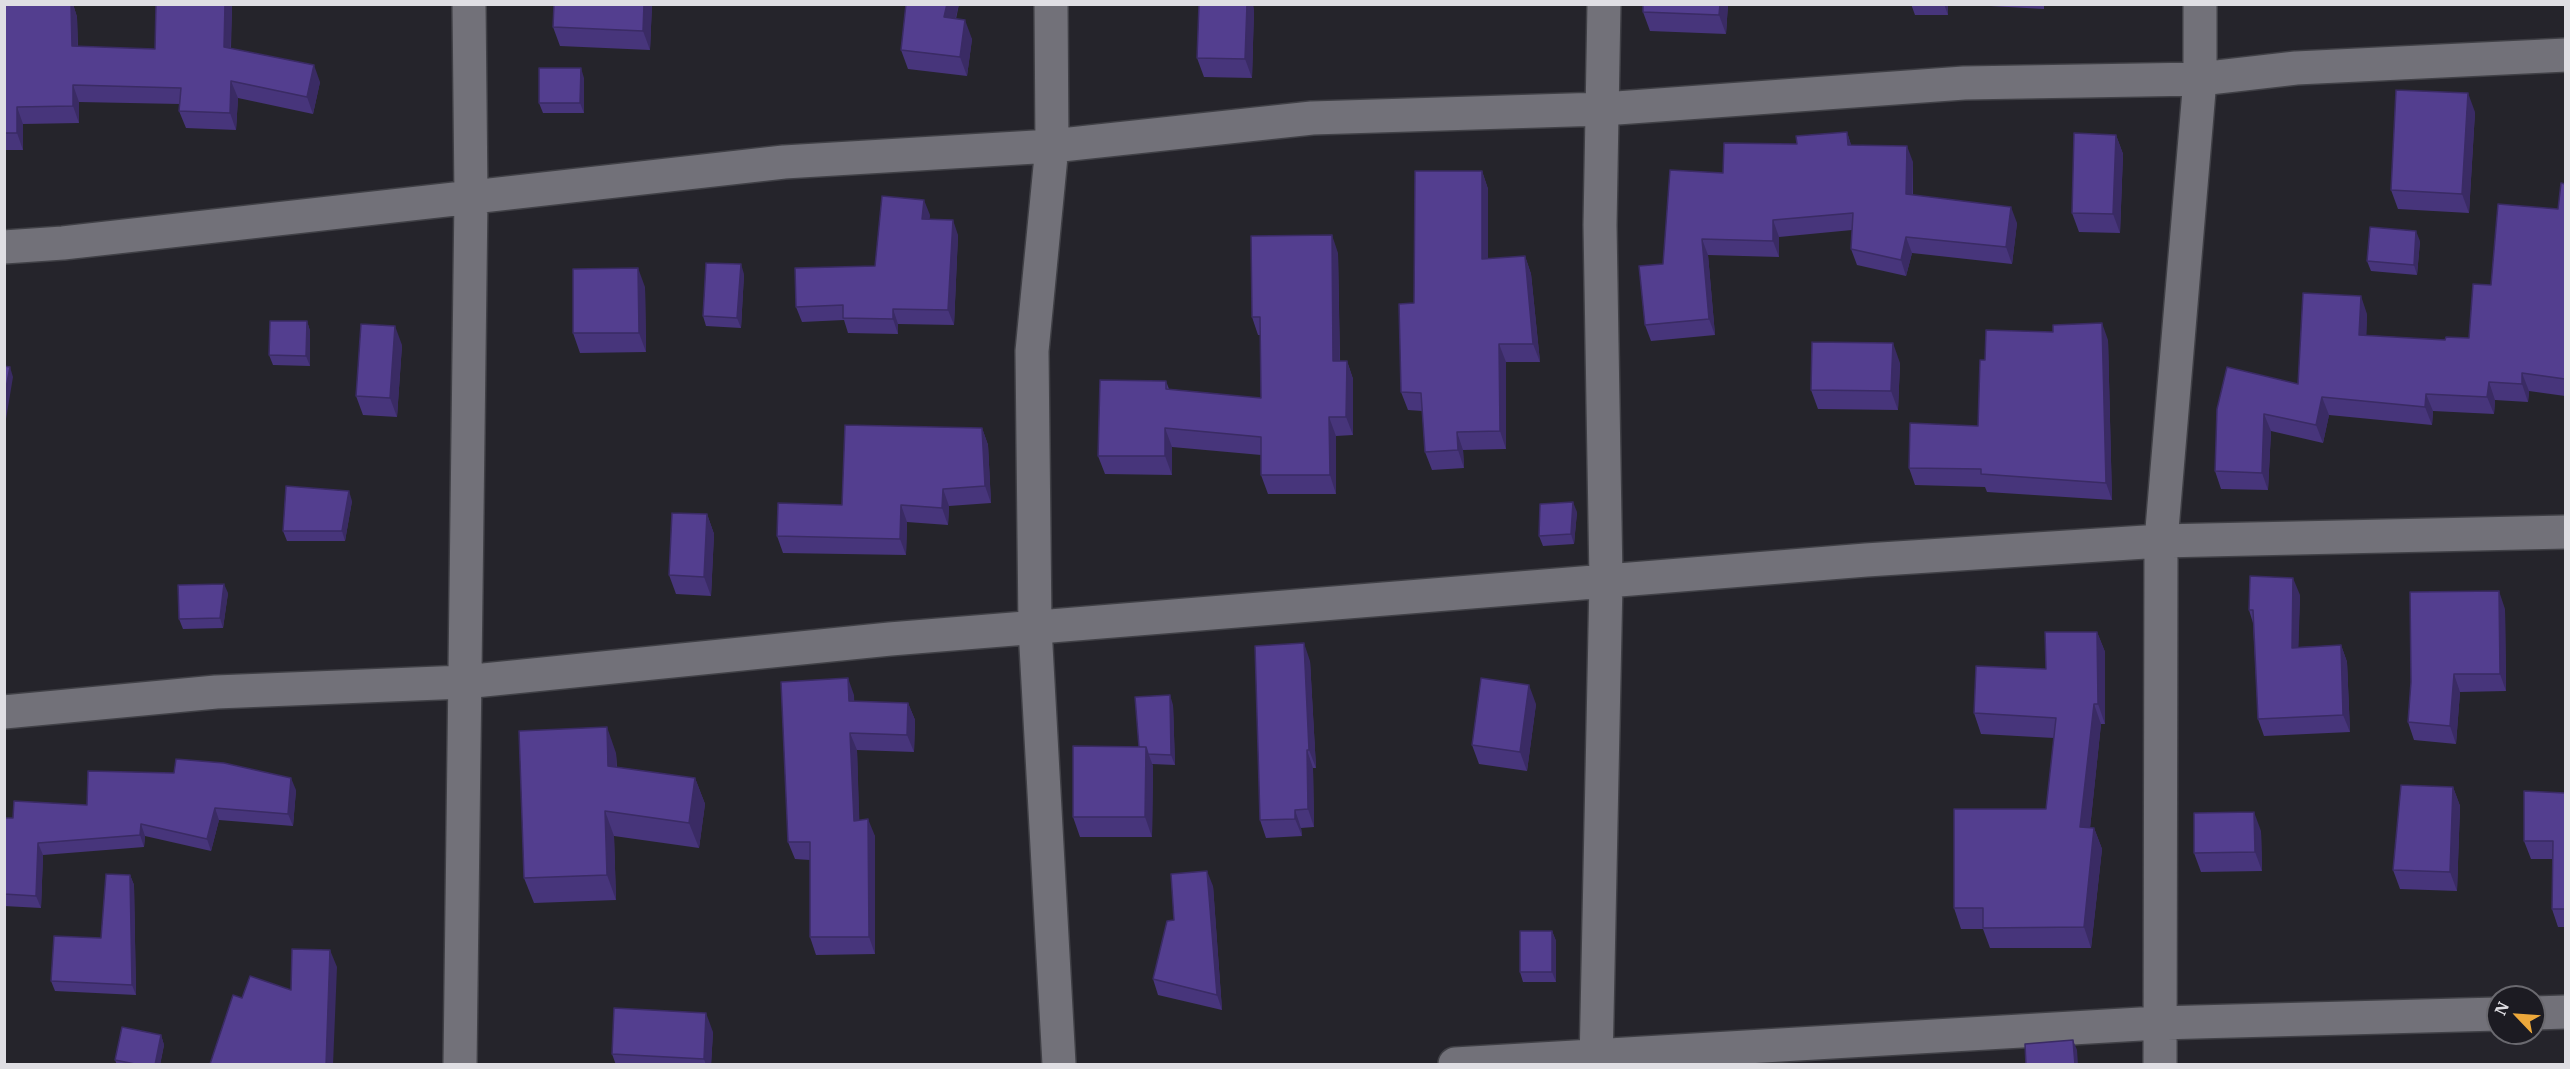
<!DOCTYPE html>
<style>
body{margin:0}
#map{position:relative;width:2570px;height:1069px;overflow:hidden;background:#25242b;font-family:"IBM Plex Serif",serif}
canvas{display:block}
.frame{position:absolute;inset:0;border:6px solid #dfdee3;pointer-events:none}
.north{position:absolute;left:2486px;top:985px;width:60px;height:60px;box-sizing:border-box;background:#1c1b22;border:2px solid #6a696f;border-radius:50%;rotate:295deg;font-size:16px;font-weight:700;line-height:24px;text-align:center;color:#dfdee3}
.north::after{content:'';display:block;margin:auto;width:21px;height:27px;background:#eda83b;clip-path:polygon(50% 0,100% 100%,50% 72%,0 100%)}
</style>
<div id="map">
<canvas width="2570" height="1069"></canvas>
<div class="frame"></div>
<div class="north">N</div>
</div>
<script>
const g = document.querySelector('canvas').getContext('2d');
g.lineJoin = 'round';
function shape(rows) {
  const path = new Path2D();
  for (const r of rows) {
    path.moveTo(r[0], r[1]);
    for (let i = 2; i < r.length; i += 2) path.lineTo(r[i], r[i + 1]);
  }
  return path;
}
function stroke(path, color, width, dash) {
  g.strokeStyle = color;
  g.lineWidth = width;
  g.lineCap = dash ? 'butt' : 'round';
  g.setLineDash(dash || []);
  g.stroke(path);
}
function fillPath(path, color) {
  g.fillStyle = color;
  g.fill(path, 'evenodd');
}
const minor = shape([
 [1051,4,1052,146,1032,351,1035,628,1059,1064],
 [4,247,63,243,784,162,1052,146,1312,118,1603,109,1964,83,2200,79,2296,68,2566,55],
 [4,712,216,692,464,682,890,639,1866,560,2161,541,2566,532],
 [2534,1013,2566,1012],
 [460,1064,471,197,469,4],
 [1455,1064,2158,1023,2498,1014],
 [1596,1064,1606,581,1600,225,1604,4],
 [2160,1064,2161,541,2200,79,2200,4]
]);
const wall = shape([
 [4,4,73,4,77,17,78,47,155,49,232,4,231,48,320,82,313,114,238,98,236,130,186,128,179,111,180,104,79,102,79,123,23,124,23,150,4,150],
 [652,4,650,50,560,46,553,27],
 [906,4,959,4,956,19,972,39,967,76,908,69,901,50],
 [1643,4,1728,4,1726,34,1650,31,1643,12],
 [1911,4,1948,4,1948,15,1915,15],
 [1955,4,2044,4,2044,9],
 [1254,9,1252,78,1204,77,1197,58],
 [584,78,584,113,543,113,539,103],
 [2475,112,2469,213,2398,209,2391,190],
 [1847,132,1851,145,1913,162,1913,195,2017,223,2012,264,1912,253,1906,276,1857,265,1851,249,1852,230,1779,237,1779,257,1708,255,1715,335,1651,341,1645,325,1723,173,1797,144],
 [2116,135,2123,154,2120,233,2079,232,2072,213],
 [1482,171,1488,189,1488,259,1525,256,1531,274,1540,362,1506,362,1506,449,1463,450,1464,468,1432,470,1425,452,1422,411,1408,410,1401,392,1414,303],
 [2565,184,2565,396,2529,391,2528,402,2495,400,2494,414,2433,411,2432,425,2329,415,2323,443,2271,431,2268,490,2221,489,2215,471,2217,409,2298,384,2367,314,2366,335,2445,340,2469,338,2491,285,2558,209],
 [930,215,929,219,958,235,954,325,898,324,898,334,848,333,844,320,802,322,796,307,875,266],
 [2420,241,2417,275,2371,271,2367,261],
 [1338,253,1340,361,1347,361,1353,379,1353,435,1336,436,1336,494,1268,494,1261,475,1261,455,1172,447,1172,475,1105,474,1098,456,1166,381,1169,389,1261,398,1260,335,1258,335,1252,317],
 [744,274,741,328,706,326,703,316],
 [645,287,646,352,580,353,573,333],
 [307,321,310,331,310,366,273,365,269,355],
 [2108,340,2112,500,1987,492,1985,487,1915,485,1909,468,1978,426,1985,360],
 [402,345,397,417,363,415,356,396],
 [1900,363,1898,410,1818,409,1811,390],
 [982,428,988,445,991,503,949,506,948,525,907,522,906,555,783,553,777,536,842,505],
 [352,501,345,541,287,541,283,531],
 [1577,512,1574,544,1543,546,1539,536],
 [707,514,714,534,711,596,676,594,669,575],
 [228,593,223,628,183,629,179,619],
 [2300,595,2298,647,2341,645,2347,662,2350,732,2264,736,2258,719,2253,623,2249,610],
 [2505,609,2506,691,2460,692,2456,744,2414,740,2408,722],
 [2097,632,2105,652,2105,724,2101,724,2090,828,2094,828,2102,849,2091,948,1990,948,1983,929,1961,929,1954,908,2046,809,2054,738,1981,734,1974,713,2046,669],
 [1310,661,1316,768,1313,768,1314,827,1301,828,1302,836,1266,838,1260,820],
 [854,695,854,701,908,703,915,720,914,752,857,750,859,820,875,836,875,954,816,955,810,937,810,860,795,859,788,842],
 [1536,704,1527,771,1479,764,1472,745],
 [1173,705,1175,765,1152,764,1153,766,1152,837,1080,837,1073,817,1139,747],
 [616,753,617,767,695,778,705,804,699,848,614,836,616,900,534,903,524,878],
 [2453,787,2460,806,2457,891,2400,889,2393,870],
 [296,790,293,826,219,820,211,851,145,836,144,847,43,855,41,908,4,906,4,818,13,818,87,805],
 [2565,793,2565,927,2558,927,2552,909,2553,859,2531,859,2524,841],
 [2261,831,2262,871,2201,872,2194,853],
 [130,875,134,885,136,995,55,991,51,981,101,938],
 [1213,886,1222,1010,1158,995,1153,979,1174,920],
 [1552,931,1556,941,1556,982,1523,982,1520,972],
 [713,1032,711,1065,616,1065,612,1054],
 [161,1035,164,1045,160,1065,117,1065,115,1060]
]);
const shadedWall = shape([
 [71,4,73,4,77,17,78,64,72,46],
 [225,4,232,4,230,64,224,47],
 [644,4,652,4,650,50,643,31],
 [947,4,959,4,951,36,944,17],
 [1247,4,1253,4,1254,9,1252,78,1245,59],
 [1720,4,1728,4,1726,34,1719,15],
 [1944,4,1948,4,1948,15],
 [965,20,972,39,967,76,960,57],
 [314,65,320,82,313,114,307,97],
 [581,68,584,78,584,113,580,103],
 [231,81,238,98,236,130,230,113],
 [73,85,79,102,79,123,73,106],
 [2468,93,2475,112,2469,213,2462,194],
 [17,107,23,124,23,150,17,133],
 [1847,132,1852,148,1848,145],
 [2116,135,2123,154,2120,233,2113,214],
 [1907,146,1913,162,1912,211,1906,194],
 [1482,171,1488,189,1488,278,1482,259],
 [924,200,930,215,928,234,922,219],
 [2011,207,2017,223,2012,264,2006,247],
 [953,220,958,235,954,325,948,310],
 [1773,220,1779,237,1779,257,1773,241],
 [2416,231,2420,241,2417,275,2414,265],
 [1332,235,1338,253,1340,379,1333,361],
 [1906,237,1912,253,1906,276,1901,260],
 [1702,239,1708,255,1715,335,1709,319],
 [1525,256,1531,274,1540,362,1533,344],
 [741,264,744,274,741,328,737,318],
 [638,268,645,287,646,352,639,333],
 [2361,296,2367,314,2366,352,2359,335],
 [893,309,898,324,898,334,893,319],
 [307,321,310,331,310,366,306,356],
 [2102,323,2108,340,2112,500,2106,483],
 [395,326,402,345,397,417,390,398],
 [1893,343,1900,363,1898,410,1891,391],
 [1499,344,1506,362,1506,449,1500,431],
 [1347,361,1353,379,1353,435,1346,417],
 [10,367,13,377,6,419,4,413,4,399],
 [2522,373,2529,391,2528,402,2522,384],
 [2489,382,2495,400,2494,414,2487,397],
 [2426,394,2433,411,2432,425,2425,407],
 [2322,397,2329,415,2323,443,2316,425],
 [2264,414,2271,431,2268,490,2262,473],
 [1329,417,1336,436,1336,494,1330,475],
 [982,428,988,445,991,503,985,486],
 [1165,428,1172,447,1172,475,1165,456],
 [1457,432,1463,450,1464,468,1458,450],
 [943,489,949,506,948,525,942,508],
 [349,491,352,501,345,541,342,531],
 [1573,502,1577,512,1574,544,1571,534],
 [901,505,907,522,906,555,900,539],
 [707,514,714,534,711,596,704,577],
 [2293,578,2300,595,2298,665,2292,648],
 [224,584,228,593,223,628,220,618],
 [2499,591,2505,609,2506,691,2500,674],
 [2097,632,2105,652,2105,724,2098,704],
 [1304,643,1310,661,1316,768,1309,750],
 [2341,645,2347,662,2350,732,2343,715],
 [2454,674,2460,692,2456,744,2450,726],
 [848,678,854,695,855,718,849,701],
 [1529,685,1536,704,1527,771,1520,752],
 [1170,695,1173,705,1175,765,1171,755],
 [908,703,915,720,914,752,907,735],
 [2094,704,2101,724,2088,847,2080,827],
 [607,727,616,753,617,792,608,766],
 [850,733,857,750,860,838,854,821],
 [1146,747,1153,766,1152,837,1145,817],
 [1307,750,1313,768,1314,827,1308,809],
 [291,778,296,790,293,826,288,814],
 [695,778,705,804,699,848,689,823],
 [2453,787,2460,806,2457,891,2450,872],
 [215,808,219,820,211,851,207,839],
 [1295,810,1301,828,1302,836,1295,819],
 [605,811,614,836,616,900,607,875],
 [2254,812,2261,831,2262,871,2255,852],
 [868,819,875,836,875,954,869,937],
 [141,824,145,836,144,847,140,835],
 [2094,828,2102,849,2091,948,2084,927],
 [38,843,43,855,41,908,36,896],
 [1207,871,1213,886,1222,1010,1217,995],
 [130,875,134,885,136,995,132,985],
 [1552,931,1556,941,1556,982,1552,972],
 [330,950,337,967,333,1065,326,1065],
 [706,1013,713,1032,711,1065,706,1065,704,1059],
 [161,1035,164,1045,160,1065,155,1065],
 [2073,1040,2077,1050,2078,1065,2075,1065]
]);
const building = shape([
 [4,4,71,4,72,46,155,49,156,4,225,4,224,47,314,65,307,97,231,81,230,113,179,111,181,88,73,85,73,106,17,107,17,133,4,133,4,4],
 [554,4,644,4,643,31,553,27,554,4],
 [906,4,947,4,944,17,965,20,960,57,901,50,906,4],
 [1199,4,1247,4,1245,59,1197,58,1199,4],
 [1643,4,1720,4,1719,15,1643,12,1643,4],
 [539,68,581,68,580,103,539,103,539,68],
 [2396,90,2468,93,2462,194,2391,190,2396,90],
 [1847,132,1848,145,1907,146,1906,194,2011,207,2006,247,1906,237,1901,260,1851,249,1853,213,1773,220,1773,241,1702,239,1709,319,1645,325,1639,266,1663,264,1670,170,1723,173,1724,143,1797,144,1796,136,1847,132],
 [2074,133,2116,135,2113,214,2072,213,2074,133],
 [1415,171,1482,171,1482,259,1525,256,1533,344,1499,344,1500,431,1457,432,1458,450,1425,452,1421,393,1401,392,1399,304,1414,303,1415,171],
 [2561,183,2565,184,2565,379,2522,373,2522,384,2489,382,2487,397,2426,394,2425,407,2322,397,2316,425,2264,414,2262,473,2215,471,2217,409,2227,367,2298,384,2303,293,2361,296,2359,335,2445,340,2446,337,2469,338,2473,284,2491,285,2498,204,2558,209,2561,183],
 [882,196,924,200,922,219,953,220,948,310,893,309,893,319,843,318,843,305,796,307,795,268,875,266,882,196],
 [2370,227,2416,231,2414,265,2367,261,2370,227],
 [1332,235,1333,361,1347,361,1346,417,1329,417,1330,475,1261,475,1261,437,1165,428,1165,456,1098,456,1100,380,1166,381,1166,389,1261,398,1260,317,1252,317,1251,236,1332,235],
 [706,263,741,264,737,318,703,316,706,263],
 [638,268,639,333,573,333,573,269,638,268],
 [270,321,307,321,306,356,269,355,270,321],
 [2102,323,2106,483,1981,474,1981,469,1909,468,1910,423,1978,426,1980,360,1985,360,1986,330,2053,332,2053,325,2102,323],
 [361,324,395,326,390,398,356,396,361,324],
 [1812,342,1893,343,1891,391,1811,390,1812,342],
 [4,366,10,367,4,399,4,366],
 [845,425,982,428,985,486,943,489,942,508,901,505,900,539,777,536,778,503,842,505,845,425],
 [286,486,349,491,342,531,283,531,286,486],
 [1573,502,1571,534,1539,536,1540,504,1573,502],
 [672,513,707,514,704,577,669,575,672,513],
 [2250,576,2293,578,2292,648,2341,645,2343,715,2258,719,2253,610,2249,610,2250,576],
 [224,584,220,618,179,619,178,585,224,584],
 [2499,591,2500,674,2454,674,2450,726,2408,722,2411,682,2410,592,2499,591],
 [2045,632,2097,632,2098,704,2094,704,2080,827,2094,828,2084,927,1983,928,1983,908,1954,908,1954,809,2046,809,2056,718,1974,713,1976,666,2046,669,2045,632],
 [1304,643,1309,750,1307,750,1308,809,1295,810,1295,819,1260,820,1255,646,1304,643],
 [848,678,849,701,908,703,907,735,850,733,854,821,868,819,869,937,810,937,810,842,788,842,781,682,848,678],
 [1481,678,1529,685,1520,752,1472,745,1481,678],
 [1170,695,1171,755,1148,754,1146,747,1139,747,1135,697,1170,695],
 [607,727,608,766,695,778,689,823,605,811,607,875,524,878,519,731,607,727],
 [1073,746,1146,747,1145,817,1073,817,1073,746],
 [176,759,224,763,291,778,288,814,215,808,207,839,141,824,140,835,38,843,36,896,4,894,4,818,13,818,14,801,87,805,88,771,174,773,176,759],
 [2401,785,2453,787,2450,872,2393,870,2401,785],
 [2524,791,2565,793,2565,909,2552,909,2553,841,2524,841,2524,791],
 [2254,812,2255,852,2194,853,2194,813,2254,812],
 [1207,871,1217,995,1153,979,1167,921,1174,920,1171,874,1207,871],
 [106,874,130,875,132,985,51,981,54,936,101,938,106,874],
 [1520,931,1552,931,1552,972,1520,972,1520,931],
 [292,949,330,950,326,1065,210,1064,233,995,242,998,250,976,291,990,292,949],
 [614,1008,706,1013,704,1059,612,1054,614,1008],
 [122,1027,161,1035,155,1065,140,1065,115,1060,122,1027],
 [2073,1040,2075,1065,2026,1065,2025,1044,2073,1040]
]);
stroke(minor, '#404046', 36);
stroke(minor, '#727179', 33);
fillPath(wall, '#47357b');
fillPath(shadedWall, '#3a2b64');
fillPath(building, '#533e8f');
stroke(building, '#3a2b64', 1.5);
</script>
